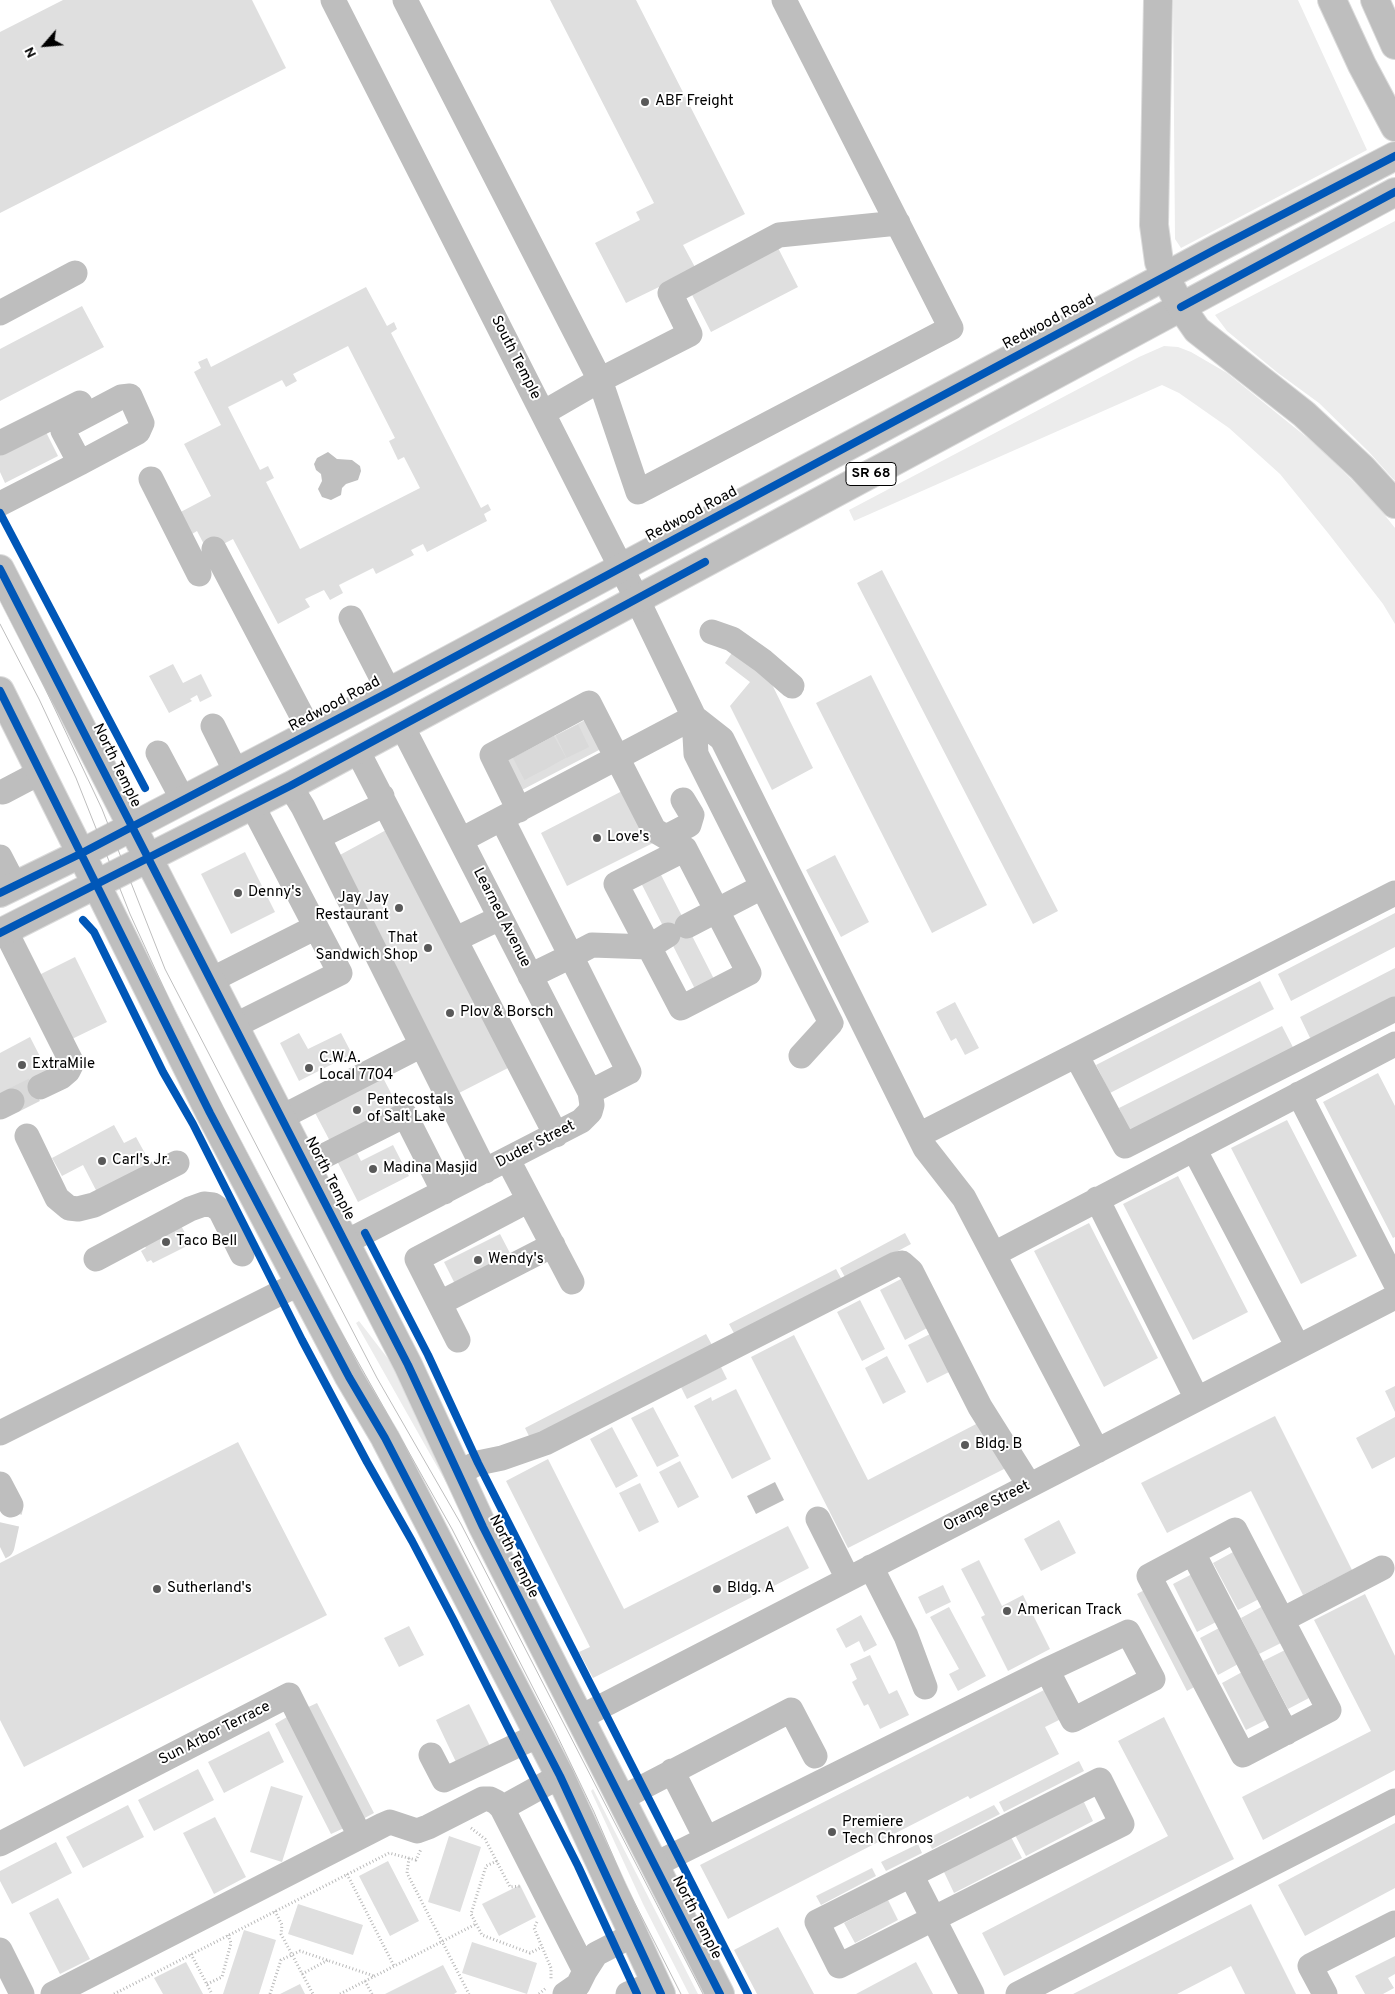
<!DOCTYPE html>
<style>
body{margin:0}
#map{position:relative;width:1395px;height:1994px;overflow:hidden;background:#fff;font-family:Overpass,sans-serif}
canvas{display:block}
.north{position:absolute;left:20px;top:20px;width:50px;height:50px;-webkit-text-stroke:4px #fff;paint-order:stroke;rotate:243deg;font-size:14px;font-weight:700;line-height:20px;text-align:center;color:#000}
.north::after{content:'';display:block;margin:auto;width:18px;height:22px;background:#000;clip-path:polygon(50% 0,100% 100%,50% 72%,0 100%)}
</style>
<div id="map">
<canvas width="1395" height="1994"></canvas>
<div class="north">N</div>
</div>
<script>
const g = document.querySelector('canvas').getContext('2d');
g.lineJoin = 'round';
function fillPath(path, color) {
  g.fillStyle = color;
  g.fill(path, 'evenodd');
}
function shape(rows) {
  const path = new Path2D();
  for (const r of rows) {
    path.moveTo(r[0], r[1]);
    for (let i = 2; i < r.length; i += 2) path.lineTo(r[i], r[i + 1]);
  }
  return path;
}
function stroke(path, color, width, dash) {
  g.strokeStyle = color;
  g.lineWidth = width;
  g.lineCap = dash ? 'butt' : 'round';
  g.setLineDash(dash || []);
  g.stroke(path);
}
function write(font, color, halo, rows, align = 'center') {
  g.font = font + ' Overpass,sans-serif';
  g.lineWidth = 4;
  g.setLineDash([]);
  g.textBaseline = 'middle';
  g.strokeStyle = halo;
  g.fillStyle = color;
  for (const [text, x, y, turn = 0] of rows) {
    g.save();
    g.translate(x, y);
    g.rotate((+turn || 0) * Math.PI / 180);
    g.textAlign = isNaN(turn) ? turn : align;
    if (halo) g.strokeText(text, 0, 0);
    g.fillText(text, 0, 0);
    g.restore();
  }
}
const green = shape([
 [1173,0,1298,0,1367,150,1181,248,1175,239],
 [1395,221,1395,481,1369,452,1319,403,1278,373,1227,331,1215,315],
 [1164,346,1178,347,1191,352,1227,373,1320,448,1375,503,1395,528,1395,624,1383,604,1328,533,1280,474,1229,428,1179,393,1162,385,854,521,849,510,1139,357],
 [359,1321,399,1373,449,1482,447,1484,356,1323],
 [593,1789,698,1994,689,1994,643,1904,591,1791]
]);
const water = shape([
 [328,452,337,459,352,460,360,466,361,471,358,480,346,484,342,488,341,495,331,500,322,497,318,489,322,481,321,474,316,470,314,464,317,458],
 [775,1482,784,1500,756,1514,747,1496]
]);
const building = shape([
 [63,0,252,0,286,68,0,213,0,32],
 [550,0,636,0,745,214,683,245,696,269,626,303,595,243,640,220,636,212,654,203],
 [775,242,798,287,711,332,688,287],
 [366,287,387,326,394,322,397,329,391,333,481,508,488,504,491,510,484,514,487,521,427,552,423,544,411,550,414,555,376,574,373,568,339,585,343,593,330,600,324,590,305,599,310,607,278,624,233,539,208,552,197,531,187,537,175,515,211,496,184,444,221,425,194,372,201,368,198,362,207,358,211,367],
 [348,346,395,438,389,441,398,460,404,457,420,488,300,549,266,482,274,478,268,466,260,470,228,407,282,380,286,387,297,381,293,374],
 [82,306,104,347,0,401,0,349],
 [43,426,58,456,5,483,0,472,0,447],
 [882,570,1058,911,1033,924,857,583],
 [736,647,764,668,813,768,772,790,730,706,750,682,725,663],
 [173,664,183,683,201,674,212,696,200,702,197,695,190,699,192,701,169,713,149,676],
 [871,675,987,905,932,933,816,703],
 [585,720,601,749,518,792,503,763],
 [626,789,653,843,567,886,541,833],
 [388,829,508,1068,459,1093,338,856],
 [245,852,275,912,231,934,201,874],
 [835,855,869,922,841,937,806,870],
 [657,867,714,979,695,989,638,877],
 [1395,913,1395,947,1291,1001,1278,974],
 [75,957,107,1022,72,1039,39,975],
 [1395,968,1395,1002,1313,1044,1300,1017],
 [1260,981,1274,1009,1110,1093,1096,1065],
 [955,1002,979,1048,965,1055,956,1038,951,1041,936,1012],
 [1282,1026,1296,1053,1132,1136,1119,1108],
 [299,1033,308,1049,341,1033,352,1054,299,1081,280,1043],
 [30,1037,50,1076,42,1093,15,1106,0,1101,0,1053],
 [1378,1073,1395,1106,1395,1237,1393,1238,1323,1102],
 [381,1074,400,1110,332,1145,313,1109],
 [1287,1120,1357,1256,1301,1284,1231,1148],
 [114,1125,124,1143,136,1137,153,1168,99,1196,83,1165,62,1176,52,1158],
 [353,1145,361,1161,393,1145,409,1176,358,1202,334,1155],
 [1178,1176,1248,1312,1193,1340,1123,1204],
 [178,1220,191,1244,153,1263,151,1260,147,1262,141,1251,146,1248,141,1240],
 [1089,1223,1158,1358,1104,1387,1034,1251],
 [905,1233,911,1244,846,1279,840,1268],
 [500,1234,512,1257,456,1286,444,1262],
 [836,1269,842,1280,735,1335,729,1324],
 [901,1279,927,1328,905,1340,880,1290],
 [860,1300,885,1349,862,1361,837,1312],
 [706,1334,712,1345,531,1440,525,1428],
 [930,1334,949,1372,927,1383,908,1345],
 [794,1335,868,1480,982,1421,1006,1468,848,1548,751,1357],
 [887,1356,906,1392,883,1404,865,1368],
 [721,1367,727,1379,687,1399,681,1387],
 [1395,1386,1395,1412,1385,1391],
 [736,1389,771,1459,732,1479,694,1406,711,1397,712,1401],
 [653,1407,679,1456,657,1467,631,1418],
 [1275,1416,1352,1570,1303,1595,1251,1491,1167,1533,1141,1483],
 [1395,1417,1395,1457,1372,1469,1356,1438],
 [612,1427,638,1476,616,1488,590,1439],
 [238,1442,327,1615,24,1767,0,1720,0,1563],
 [548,1459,624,1609,788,1526,809,1568,593,1678,579,1652,590,1647,506,1481],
 [680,1461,699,1497,678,1508,659,1472],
 [640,1483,659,1522,639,1532,619,1493],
 [1059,1520,1076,1553,1041,1571,1024,1539],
 [1235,1551,1259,1599,1238,1610,1213,1563],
 [979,1560,1002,1606,1023,1595,1050,1649,1008,1671,981,1617,985,1615,961,1569],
 [1194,1573,1218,1621,1197,1632,1173,1584],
 [943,1585,951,1602,926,1614,918,1597],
 [1148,1588,1198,1685,1187,1691,1137,1594],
 [1365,1594,1395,1656,1395,1770,1263,1840,1242,1797,1371,1731,1314,1620],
 [1263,1606,1281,1643,1259,1654,1241,1618],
 [949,1607,986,1676,958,1691,949,1674,959,1669,930,1617],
 [861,1615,877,1645,864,1652,859,1641,846,1648,836,1629],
 [409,1626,424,1655,399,1667,384,1638],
 [1221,1627,1240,1663,1218,1675,1200,1638],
 [1285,1650,1309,1698,1288,1709,1263,1661],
 [870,1655,889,1694,897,1690,909,1715,880,1729,868,1704,864,1706,852,1682,857,1679,850,1664],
 [1244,1671,1268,1719,1246,1730,1222,1683],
 [1048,1688,1063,1718,1045,1727,1059,1754,970,1799,968,1796,728,1919,700,1865],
 [317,1703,374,1813,361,1820,304,1709],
 [469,1704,490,1746,456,1762,436,1720],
 [287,1717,344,1828,331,1834,275,1724],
 [1164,1717,1234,1859,1004,1976,982,1933,1168,1836,1118,1741],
 [269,1731,284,1762,224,1793,208,1762],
 [1079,1761,1084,1771,1004,1812,999,1802],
 [198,1769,214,1800,154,1831,138,1800],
 [271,1786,303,1796,282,1862,250,1852],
 [1083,1800,1093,1821,1026,1856,1015,1835],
 [128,1805,144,1837,83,1868,66,1837],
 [994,1805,1000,1814,932,1849,927,1839],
 [215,1817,246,1877,214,1894,183,1833],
 [1395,1823,1395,1888,1305,1936,1278,1885],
 [449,1836,481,1847,460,1912,428,1902],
 [1011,1837,1022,1858,954,1893,944,1872],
 [56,1842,72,1873,12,1904,0,1881,0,1871],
 [918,1844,922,1853,886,1871,881,1862],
 [388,1861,419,1921,390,1936,359,1876],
 [872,1868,876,1876,821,1905,816,1896],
 [520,1885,536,1917,499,1936,482,1904],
 [58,1898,90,1959,60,1974,29,1913],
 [888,1900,898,1920,855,1943,844,1923],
 [298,1904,363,1925,353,1955,288,1934],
 [1251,1904,1296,1994,1245,1994,1231,1966,1177,1994,1073,1994],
 [778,1927,814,1994,757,1994,734,1950],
 [244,1930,276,1940,259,1994,223,1994],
 [472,1942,537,1963,527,1994,462,1973],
 [1395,1956,1395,1974,1388,1978,1394,1988,1383,1994,1365,1994,1355,1976],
 [186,1962,203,1994,163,1994,154,1978],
 [916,1962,933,1994,856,1994],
 [443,1965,457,1992,454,1994,385,1994],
 [300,1984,305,1994,280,1994]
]);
const minorTunnel = shape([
 [567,730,581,759],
 [543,742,559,771],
 [524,752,539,781],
 [12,1101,40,1087],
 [0,1547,2,1546,11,1505]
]);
const path = shape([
 [471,1828,485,1839,510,1887,520,1886],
 [409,1858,407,1873,469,1994],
 [497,1861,486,1866,471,1914,482,1935,530,1953,542,1947],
 [347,1874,394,1966],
 [275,1911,282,1925,281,1934,313,1994],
 [537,1922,534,1928,551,1968,551,1979],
 [191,1954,212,1994],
 [302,1974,328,1960],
 [365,1981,372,1994],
 [207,1984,222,1977,231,1943,228,1935],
 [114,1994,389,1853,416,1860,421,1849],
 [270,1994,281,1960,300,1951,374,1976],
 [340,1994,476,1924],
 [539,1994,546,1988]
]);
const minor = shape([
 [333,0,637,599,694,717,696,754,831,1023,801,1056],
 [405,0,600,380,638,492,951,328,784,0],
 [0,313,75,273],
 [543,413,600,380,690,334,670,293,779,235,898,223],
 [0,443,80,403],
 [151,479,199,574],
 [0,504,80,463,138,432,142,423,130,396,121,397,66,426,63,431,80,463],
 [214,549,311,733],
 [351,618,389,692],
 [712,632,732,639,763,661,792,686],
 [694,717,722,739,925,1148,964,1198,1097,1451],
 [213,726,236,772],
 [357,750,556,1135],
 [158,753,183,800],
 [290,786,303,807,485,1171],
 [3,792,41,772],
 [519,810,492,755,589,703,654,830,666,837,689,825,692,815,683,800],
 [502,819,571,956,530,976],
 [318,837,379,807,382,796],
 [461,840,694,717],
 [685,849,749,973,681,1008,616,884,685,849],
 [0,857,15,886],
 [687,926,762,887],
 [5,930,72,1063,68,1071,61,1077,40,1087],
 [456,939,500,918],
 [211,980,316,927],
 [234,1026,340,973,252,805],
 [1076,1055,1125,1146,1395,1009],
 [590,1092,629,1072,571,956,592,945,649,947,668,935],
 [1299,1094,1395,1282],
 [0,1107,12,1101],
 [282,1117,422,1045],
 [919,1135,1395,893],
 [27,1136,57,1198,69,1208,78,1209,94,1205,177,1163],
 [1194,1149,1298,1347],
 [508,1160,572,1282],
 [306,1165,405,1115,444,1192],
 [1097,1199,1197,1399],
 [346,1242,581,1121,590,1112,592,1105,590,1092,402,726],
 [994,1254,1395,1044],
 [96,1259,190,1209,204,1204,213,1205,220,1210,242,1254],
 [440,1303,553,1245],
 [458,1340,417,1259,529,1200],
 [0,1433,300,1283],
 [458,1473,478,1463,502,1458,545,1443,896,1264,902,1263,911,1271,980,1407,1029,1485],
 [0,1484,11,1505],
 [818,1519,848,1579],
 [1193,1553,1286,1733],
 [871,1567,906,1636,925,1687],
 [1282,1620,1329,1710,1243,1755,1149,1576,1235,1530,1282,1620,1382,1568],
 [579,1718,1395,1297],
 [431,1755,444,1780,539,1735],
 [672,1771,706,1838],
 [1100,1780,1122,1824,839,1966,817,1922,1100,1780],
 [620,1799,791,1710,815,1756],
 [502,1808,585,1971,578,1985,565,1994],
 [0,1844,289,1695,360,1836],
 [654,1865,1047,1670,1128,1632,1153,1679,1073,1720,1047,1670],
 [911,1875,972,1994],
 [0,1950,22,1994],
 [585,1971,596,1954,633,1935],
 [53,1994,383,1825,390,1822,417,1831,428,1827,483,1799,490,1799,496,1802,502,1808,560,1776],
 [628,1994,656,1983],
 [1018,1994,1395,1801],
 [1325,1994,1310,1966,1395,1923]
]);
const major = shape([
 [0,569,408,1365,483,1527,720,1994],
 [0,691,210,1113,349,1377,385,1438,560,1776,661,1994],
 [0,893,82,853,389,692,1218,248,1395,156],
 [0,933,290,786,1395,192]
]);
const highway = shape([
 [1158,0,1154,225,1159,262,1165,276,1181,307,1197,330,1304,414,1362,468,1395,504],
 [1332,0,1362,65,1395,127],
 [1375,0,1395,45]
]);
const tram = shape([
 [0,599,45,688,102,809,165,969,377,1378,461,1524,703,1994],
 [0,624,39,699,76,778,130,914,176,1015,304,1266,452,1529,554,1729,594,1812,625,1884,681,1994]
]);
const cycleway = shape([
 [1181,307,1395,192],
 [0,513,145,788],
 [0,569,408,1365,483,1527,720,1994],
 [0,691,210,1113,349,1377,385,1438,560,1776,661,1994],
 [0,893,82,853,389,692,1218,248,1395,156],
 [83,920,94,932,163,1072,193,1124,302,1340,367,1462,412,1541,453,1619,578,1866,637,1994],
 [0,933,290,786,705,562],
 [365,1233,428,1355,478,1463,748,1994]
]);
const markers = [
 [645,102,5,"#595959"],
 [597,838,5,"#595959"],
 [238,893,5,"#595959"],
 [399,908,5,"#595959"],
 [428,948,5,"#595959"],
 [450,1013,5,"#595959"],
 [22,1065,5,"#595959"],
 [309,1068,5,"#595959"],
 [357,1110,5,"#595959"],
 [102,1161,5,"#595959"],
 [373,1169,5,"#595959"],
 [166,1242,5,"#595959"],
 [478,1260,5,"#595959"],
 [965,1445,5,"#595959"],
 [157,1589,5,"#595959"],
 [717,1589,5,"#595959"],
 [1007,1611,5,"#595959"],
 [832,1832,5,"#595959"]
];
const shields = [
 [871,474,50]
];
const shieldNames = [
 ["SR 68",871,474]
];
const poiNames = [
 ["ABF Freight",655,102],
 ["Love's",607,838],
 ["Denny's",248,893],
 ["Jay Jay",389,899,"right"],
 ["Restaurant",389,916,"right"],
 ["That",418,939,"right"],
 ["Sandwich Shop",418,956,"right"],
 ["Plov & Borsch",460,1013],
 ["C.W.A.",319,1059],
 ["Local 7704",319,1076],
 ["ExtraMile",32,1065],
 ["Pentecostals",367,1101],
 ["of Salt Lake",367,1118],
 ["Carl's Jr.",112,1161],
 ["Madina Masjid",383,1169],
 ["Taco Bell",176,1242],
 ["Wendy's",488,1260],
 ["Bldg. B",975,1445],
 ["Sutherland's",167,1589],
 ["Bldg. A",727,1589],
 ["American Track",1017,1611],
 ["Premiere",842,1823],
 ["Tech Chronos",842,1840]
];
const streetNames = [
 ["Redwood Road",1049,323,-28],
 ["South Temple",515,358,63],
 ["Redwood Road",692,515,-28],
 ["Redwood Road",335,705,-28],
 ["North Temple",116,766,64],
 ["Learned Avenue",501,918,63],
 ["Duder Street",536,1145,-27],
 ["North Temple",329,1179,63],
 ["Orange Street",987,1507,-27],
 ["North Temple",513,1557,63],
 ["Sun Arbor Terrace",215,1734,-27],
 ["North Temple",696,1918,63]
];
fillPath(green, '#ececec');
fillPath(water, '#bfbfbf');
fillPath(building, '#dfdfdf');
stroke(minorTunnel, '#d9d9d9', 25, [25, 12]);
stroke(major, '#dbdbdb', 30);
stroke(highway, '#dbdbdb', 30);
stroke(path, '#b9b9b9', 3, [1, 2.5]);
stroke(minor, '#bebebe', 25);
stroke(major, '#bebebe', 28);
stroke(highway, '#bebebe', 28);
stroke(tram, '#bebebe', 1);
stroke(cycleway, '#0057b8', 8);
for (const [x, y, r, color] of markers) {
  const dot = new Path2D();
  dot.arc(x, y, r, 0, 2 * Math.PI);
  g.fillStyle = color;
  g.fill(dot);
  stroke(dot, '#fff', 2);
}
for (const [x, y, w] of shields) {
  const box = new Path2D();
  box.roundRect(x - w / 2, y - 11.5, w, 23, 4);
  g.fillStyle = '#fff';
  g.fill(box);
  stroke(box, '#000', 1);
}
write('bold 14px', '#000', null, shieldNames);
write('15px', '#000', '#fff', poiNames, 'left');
write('15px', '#000', '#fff', streetNames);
</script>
